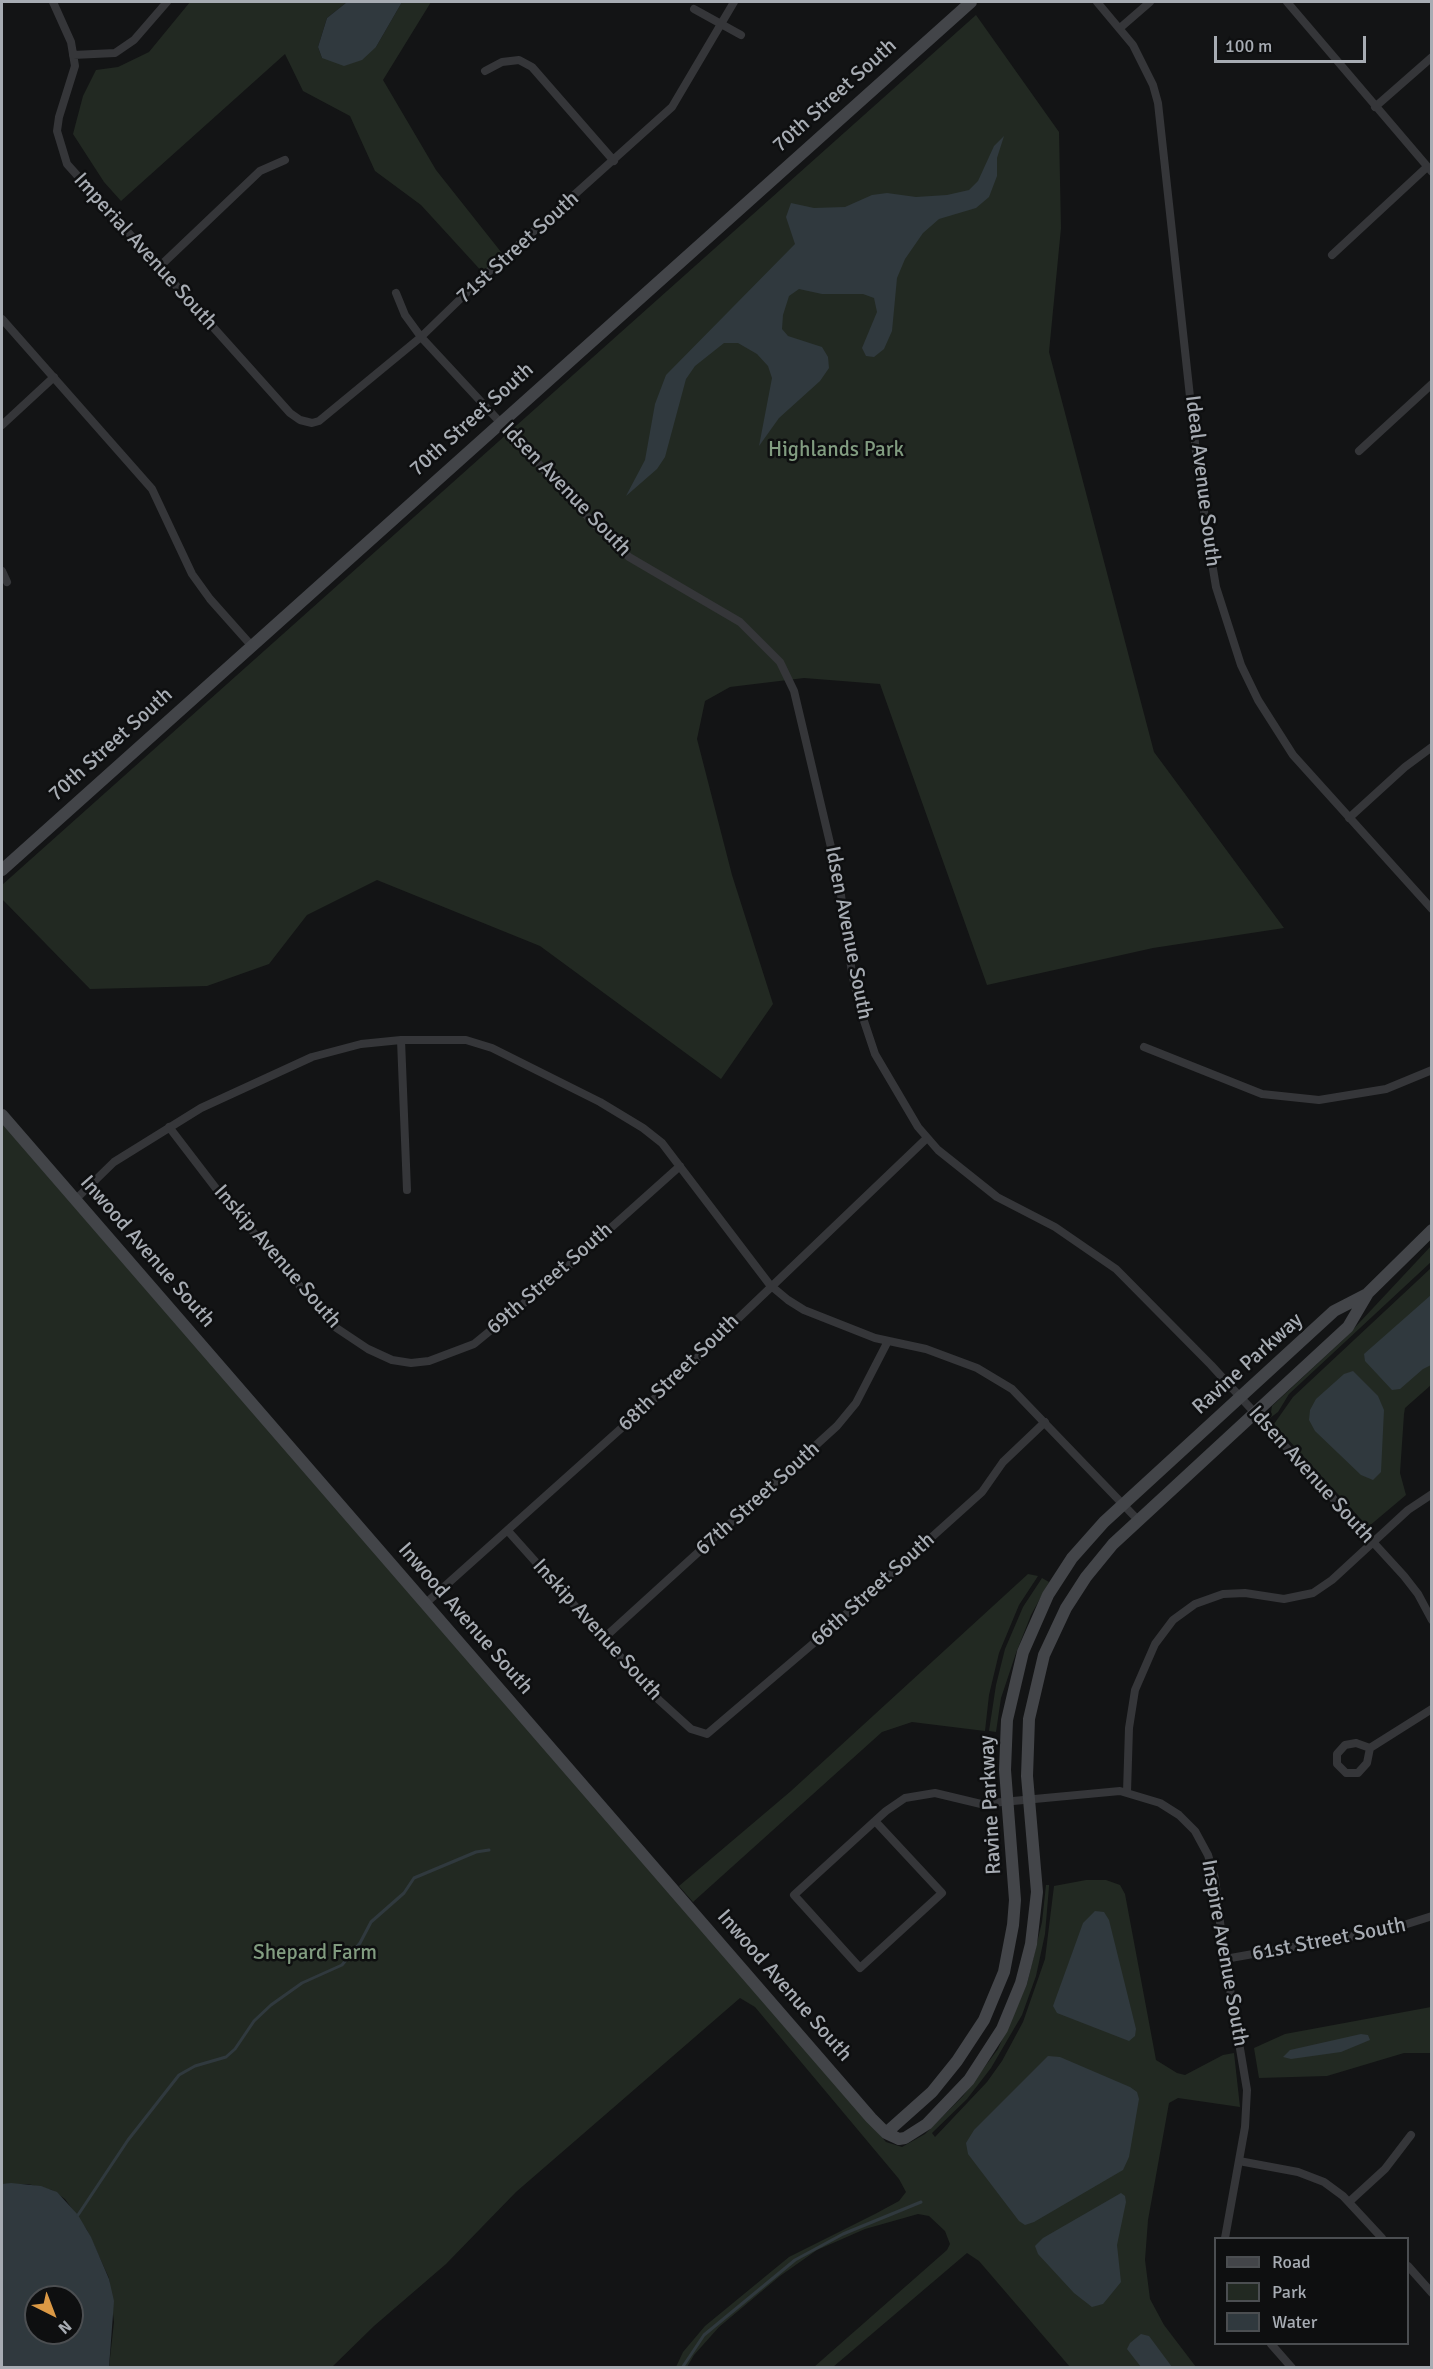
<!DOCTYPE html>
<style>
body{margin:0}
#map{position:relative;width:1433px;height:2369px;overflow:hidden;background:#131415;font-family:Signika,sans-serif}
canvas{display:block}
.frame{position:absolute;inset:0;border:3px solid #a7acb3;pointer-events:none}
.legend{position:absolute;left:1214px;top:2237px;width:195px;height:108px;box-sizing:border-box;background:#0e0f10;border:2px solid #4b4e51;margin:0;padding:8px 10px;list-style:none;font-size:18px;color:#a7acb3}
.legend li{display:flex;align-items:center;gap:12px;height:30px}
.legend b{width:30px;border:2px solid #4b4e51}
.north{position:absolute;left:24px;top:2285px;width:60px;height:60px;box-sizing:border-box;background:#0e0f10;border:2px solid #4b4e51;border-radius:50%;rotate:138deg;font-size:16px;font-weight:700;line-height:24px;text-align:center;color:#a7acb3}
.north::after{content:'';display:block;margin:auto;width:21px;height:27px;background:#db9945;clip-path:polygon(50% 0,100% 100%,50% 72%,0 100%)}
.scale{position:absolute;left:1214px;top:36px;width:152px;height:27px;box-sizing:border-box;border:3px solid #a7acb3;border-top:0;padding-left:8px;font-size:18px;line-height:21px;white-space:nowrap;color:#a7acb3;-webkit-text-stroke:4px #0e0f10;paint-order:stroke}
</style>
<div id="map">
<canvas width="1433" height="2369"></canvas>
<div class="frame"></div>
<ul class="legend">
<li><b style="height:8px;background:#434549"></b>Road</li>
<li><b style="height:16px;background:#222922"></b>Park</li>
<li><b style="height:16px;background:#30393e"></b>Water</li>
</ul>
<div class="north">N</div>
<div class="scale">100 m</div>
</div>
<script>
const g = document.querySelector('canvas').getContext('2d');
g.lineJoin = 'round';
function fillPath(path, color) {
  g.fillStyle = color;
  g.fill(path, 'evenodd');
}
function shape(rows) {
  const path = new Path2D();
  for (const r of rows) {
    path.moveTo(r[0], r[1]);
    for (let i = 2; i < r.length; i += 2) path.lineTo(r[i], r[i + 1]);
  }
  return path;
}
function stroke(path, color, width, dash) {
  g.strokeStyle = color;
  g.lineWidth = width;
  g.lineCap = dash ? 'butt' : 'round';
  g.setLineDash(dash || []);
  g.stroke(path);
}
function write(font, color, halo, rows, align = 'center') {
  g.font = font + ' Signika,sans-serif';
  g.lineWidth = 5;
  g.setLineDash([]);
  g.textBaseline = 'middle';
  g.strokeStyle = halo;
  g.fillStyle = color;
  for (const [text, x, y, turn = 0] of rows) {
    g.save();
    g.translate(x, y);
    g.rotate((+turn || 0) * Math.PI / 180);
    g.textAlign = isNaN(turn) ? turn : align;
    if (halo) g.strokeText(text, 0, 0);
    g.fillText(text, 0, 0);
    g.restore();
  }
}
const green = shape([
 [190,2,347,2,327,18,318,47,322,58,376,47,402,2,431,2,383,80,436,170,505,257,485,275,421,205,375,171,350,116,303,91,285,54,121,201,104,182,73,134,83,96,96,70,118,67,149,52],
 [976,15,1059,132,1061,228,1049,352,1154,752,1284,928,1153,948,987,985,880,684,804,678,730,687,705,701,697,739,732,875,773,1004,721,1079,540,946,377,880,307,915,269,964,207,986,90,989,2,899,2,885],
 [2,1123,886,2142,902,2147,925,2134,963,2096,998,2049,1027,1984,1042,1922,1046,1885,1049,1885,1049,1887,1045,1934,1036,1976,1022,2015,991,2068,967,2099,932,2133,935,2137,987,2082,1002,2061,1023,2022,1045,1959,1054,1886,1086,1880,1106,1880,1120,1885,1125,1894,1156,2060,1177,2073,1185,2075,1223,2055,1234,2053,1240,2107,1178,2098,1169,2103,1148,2220,1145,2260,1150,2299,1164,2325,1196,2367,1070,2367,979,2261,967,2253,833,2367,814,2367,947,2250,950,2244,945,2231,929,2216,918,2214,865,2229,817,2250,780,2276,719,2327,694,2355,687,2367,676,2367,683,2352,705,2326,789,2257,875,2214,899,2201,906,2192,899,2179,755,2007,740,1998,516,2192,446,2264,374,2326,332,2367,109,2367,114,2322,109,2278,87,2230,65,2199,52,2190,28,2184,2,2184],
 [1431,1246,1431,1262,1289,1394,1278,1412,1270,1418,1272,1406,1345,1338],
 [1431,1268,1431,1385,1405,1408,1404,1414,1400,1473,1406,1495,1368,1527,1274,1424,1293,1397],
 [1028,1574,1038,1576,1019,1605,999,1653,989,1695,985,1731,912,1722,882,1732,693,1902,679,1886,791,1791],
 [1042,1578,1049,1582,1031,1615,1016,1653,1001,1698,996,1732,989,1731,996,1685,1005,1649,1023,1607],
 [1431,2007,1431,2053,1404,2053,1327,2076,1259,2078,1254,2048,1285,2034]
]);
const water = shape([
 [347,2,402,2,376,47,362,60,344,66,322,58,318,47,327,18],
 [1004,136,997,158,997,176,989,197,976,208,939,219,923,233,905,259,897,278,892,331,884,349,874,357,866,356,862,348,877,312,874,298,863,294,822,294,799,289,789,296,783,315,782,329,788,336,822,347,828,357,829,368,820,381,779,418,759,446,772,378,768,366,757,354,738,343,724,343,695,366,686,379,665,457,657,469,626,496,645,460,655,404,666,375,795,244,786,217,791,203,814,208,845,207,872,195,887,193,916,197,947,195,969,190,978,181,994,146],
 [1431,1295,1431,1365,1423,1369,1400,1389,1392,1390,1365,1361,1364,1354],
 [1353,1371,1378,1396,1384,1410,1381,1472,1373,1480,1361,1475,1315,1431,1309,1420,1310,1410,1316,1399,1344,1374],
 [1095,1911,1104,1912,1109,1920,1136,2029,1135,2036,1129,2041,1057,2013,1053,2006,1083,1923],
 [1361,2034,1368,2035,1370,2040,1341,2052,1291,2059,1283,2057,1290,2050],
 [1048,2056,1060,2057,1130,2087,1137,2092,1139,2099,1129,2157,1123,2170,1034,2222,1025,2225,1019,2221,968,2154,966,2143,974,2130],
 [11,2183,41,2186,57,2192,78,2215,91,2237,109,2279,114,2301,109,2367,2,2367,2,2184],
 [36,2297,72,2297,72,2333,36,2333],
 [1121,2193,1125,2196,1126,2202,1117,2245,1121,2282,1103,2304,1092,2307,1074,2293,1038,2254,1035,2246,1043,2238],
 [1141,2334,1149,2336,1172,2367,1141,2367,1127,2349,1130,2343]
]);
const stream = shape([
 [78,2215,128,2140,179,2075,195,2066,226,2057,235,2049,254,2021,271,2005,302,1983,342,1965,360,1943,371,1922,404,1893,414,1878,476,1852,489,1850],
 [682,2368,704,2335,795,2260,843,2234,921,2202]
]);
const street = shape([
 [53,2,71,42,75,66,59,117,57,131,67,164,290,413,300,420,312,423,319,421,421,337,485,275,672,107,734,2],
 [1097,2,1133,45,1153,85,1158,103,1197,461,1207,533,1216,587,1241,665,1258,700,1293,755,1432,909],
 [1287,2,1432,172],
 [694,9,741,35],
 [1120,28,1150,2],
 [73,55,115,53,134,40,167,2],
 [485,71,502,62,519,60,532,67,614,161],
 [1375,107,1432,57],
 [1332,255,1427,167],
 [158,268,260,171,285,160],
 [396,293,405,315,421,337,601,531,629,557,740,622,780,662,794,691,839,881,852,973,861,1012,875,1054,918,1127,938,1150,997,1197,1055,1227,1116,1269,1211,1365,1404,1576,1418,1594,1432,1620],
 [2,319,152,489,192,574,210,599,250,644],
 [2,425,54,377],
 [1359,451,1432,384],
 [2,571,7,582],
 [1349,818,1405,767,1432,747],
 [401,1040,407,1190],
 [1144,1047,1262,1094,1319,1100,1386,1089,1432,1070],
 [169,1127,218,1191,335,1327,368,1349,392,1360,411,1363,429,1361,474,1344,557,1276,680,1166],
 [75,1200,114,1162,201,1108,312,1057,361,1044,401,1040,466,1040,492,1048,600,1102,643,1128,662,1143,770,1285,788,1300,804,1310,875,1338,926,1349,977,1368,1012,1389,1138,1520],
 [508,1531,659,1700,691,1729,707,1734,815,1642,982,1492,1003,1462,1045,1422],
 [426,1603,654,1399,927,1138],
 [604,1638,837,1426,856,1403,888,1341],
 [1356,1743,1370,1748,1367,1763,1358,1773,1346,1773,1337,1764,1337,1754,1345,1745,1356,1743],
 [1370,1748,1432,1709],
 [1127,1792,1129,1728,1135,1690,1155,1644,1173,1620,1195,1604,1223,1594,1245,1593,1284,1599,1313,1593,1332,1580,1408,1510,1432,1494],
 [875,1821,942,1893,860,1968,794,1895,875,1821,886,1811,905,1798,935,1793,981,1804,1120,1791,1160,1803,1179,1815,1195,1831,1208,1855,1215,1878,1223,1948,1247,2090,1245,2127,1225,2238],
 [1225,1959,1388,1930,1432,1916],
 [1239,2161,1298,2172,1324,2182,1343,2196,1382,2238],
 [1349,2202,1385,2169,1411,2135],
 [1408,2266,1432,2293],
 [1271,2344,1292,2368]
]);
const secondary = shape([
 [2,870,971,2],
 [2,1115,871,2118,886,2133,899,2139,905,2138,927,2124,969,2080,1002,2029,1021,1983,1031,1944,1037,1892,1027,1776,1029,1719,1044,1655,1066,1608,1086,1577,1113,1544,1348,1327,1368,1293,1432,1230],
 [886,2133,932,2092,957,2061,984,2020,1004,1972,1013,1925,1015,1900,1005,1770,1007,1720,1023,1652,1048,1595,1072,1558,1104,1522,1334,1311,1367,1294]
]);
const streetNames = [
 ["70th Street South",835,96,-42],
 ["71st Street South",518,248,-42],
 ["Imperial Avenue South",145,252,48],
 ["70th Street South",472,420,-42],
 ["Ideal Avenue South",1202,481,83],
 ["Idsen Avenue South",566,490,46],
 ["70th Street South",111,745,-42],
 ["Idsen Avenue South",848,933,79],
 ["Inwood Avenue South",147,1252,49],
 ["Inskip Avenue South",277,1257,49],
 ["69th Street South",550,1279,-41],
 ["Ravine Parkway",1248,1364,-42],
 ["68th Street South",679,1373,-44],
 ["Idsen Avenue South",1311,1475,48],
 ["67th Street South",758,1499,-42],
 ["66th Street South",873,1590,-42],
 ["Inwood Avenue South",465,1619,49],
 ["Inskip Avenue South",597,1630,48],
 ["Ravine Parkway",991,1805,-93],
 ["61st Street South",1329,1940,-11],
 ["Inspire Avenue South",1224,1953,80],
 ["Inwood Avenue South",784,1986,49]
];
const parkNames = [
 ["Highlands Park",836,450],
 ["Shepard Farm",315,1953]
];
fillPath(green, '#222922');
fillPath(water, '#30393e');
stroke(stream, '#30393e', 3);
stroke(street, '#353639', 8);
stroke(secondary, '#434549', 12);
write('21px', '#a7acb3', '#0e0f10', streetNames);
write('21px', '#819c80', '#0e0f10', parkNames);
</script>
